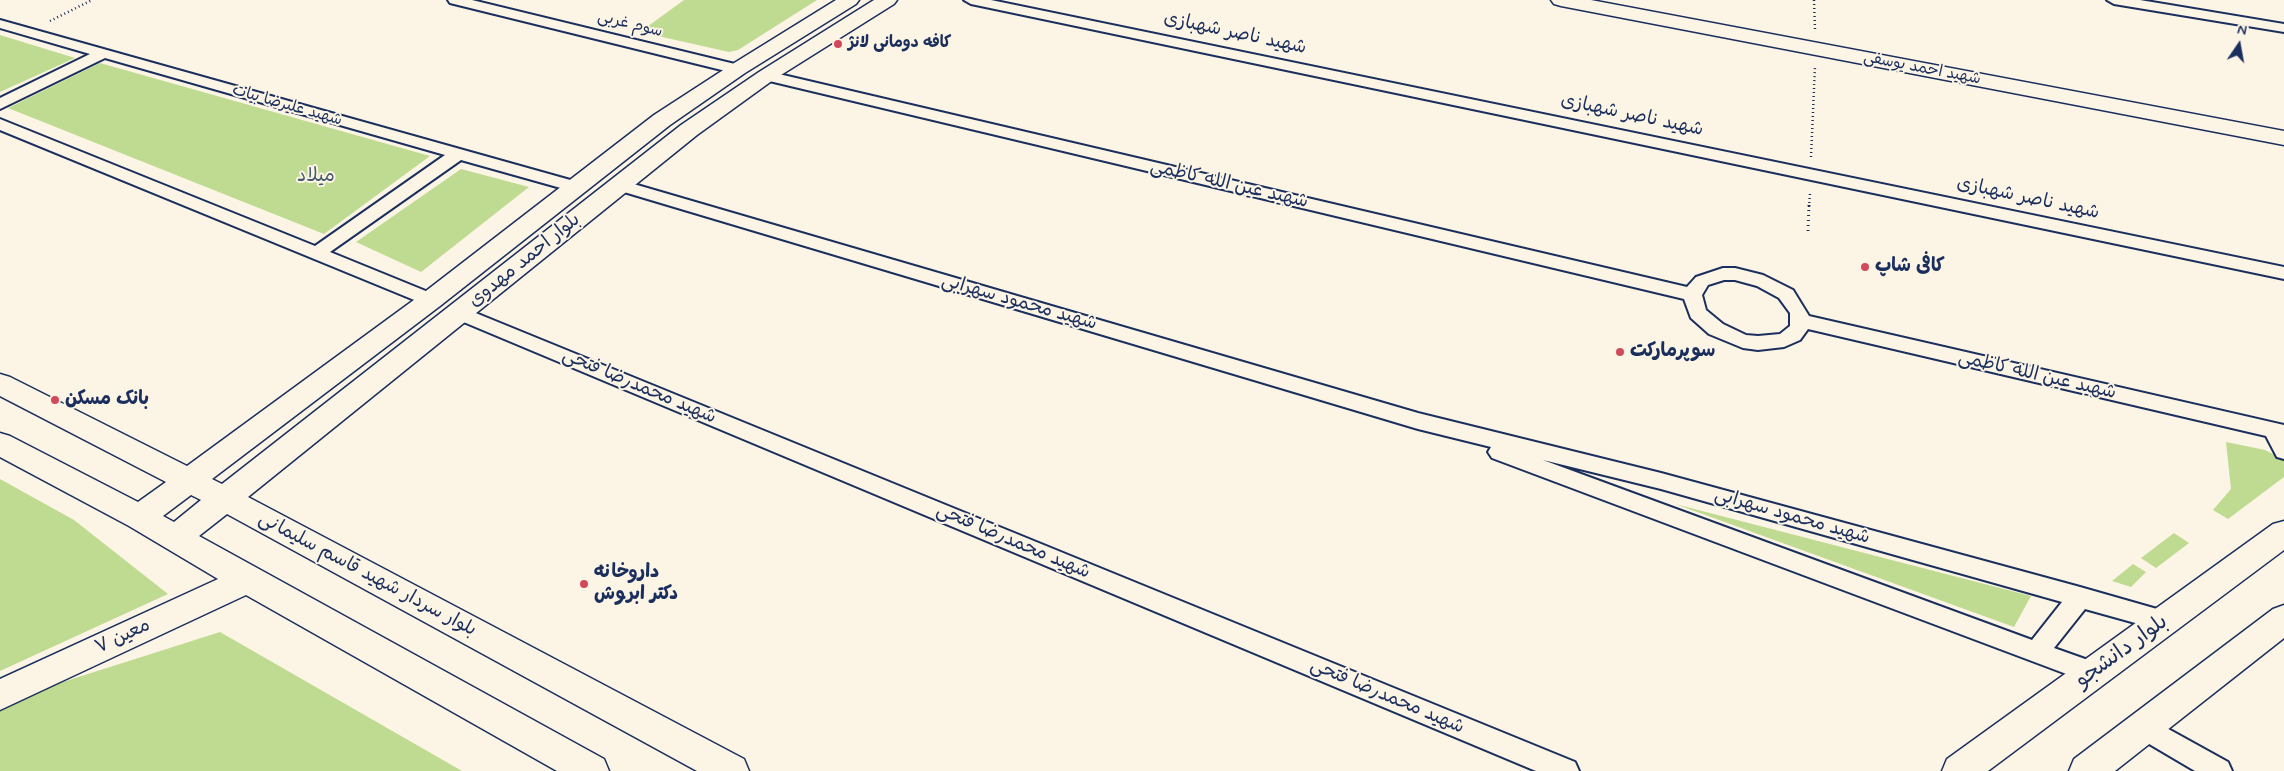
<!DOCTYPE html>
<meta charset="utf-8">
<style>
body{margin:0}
#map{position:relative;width:2284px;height:771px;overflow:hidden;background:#fcf5e5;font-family:Mynerve,sans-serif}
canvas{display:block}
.north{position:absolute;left:2214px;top:20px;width:50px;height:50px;-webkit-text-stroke:4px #fcf5e5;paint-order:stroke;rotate:12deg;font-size:14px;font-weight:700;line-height:20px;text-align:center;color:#1b2f5e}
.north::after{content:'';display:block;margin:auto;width:18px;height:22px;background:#1b2f5e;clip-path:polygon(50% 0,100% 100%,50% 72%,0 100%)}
</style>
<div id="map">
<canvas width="2284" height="771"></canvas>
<div class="north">N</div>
</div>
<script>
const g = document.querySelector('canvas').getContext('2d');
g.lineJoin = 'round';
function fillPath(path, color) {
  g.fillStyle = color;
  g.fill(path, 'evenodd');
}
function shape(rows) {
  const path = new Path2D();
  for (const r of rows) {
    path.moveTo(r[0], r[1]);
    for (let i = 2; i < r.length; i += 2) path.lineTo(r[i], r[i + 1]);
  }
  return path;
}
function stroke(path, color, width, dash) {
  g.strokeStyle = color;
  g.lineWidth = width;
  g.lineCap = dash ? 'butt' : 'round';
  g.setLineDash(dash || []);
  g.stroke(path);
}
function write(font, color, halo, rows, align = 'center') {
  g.font = font + ' Mynerve,"Playpen Sans Arabic",sans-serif';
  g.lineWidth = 4;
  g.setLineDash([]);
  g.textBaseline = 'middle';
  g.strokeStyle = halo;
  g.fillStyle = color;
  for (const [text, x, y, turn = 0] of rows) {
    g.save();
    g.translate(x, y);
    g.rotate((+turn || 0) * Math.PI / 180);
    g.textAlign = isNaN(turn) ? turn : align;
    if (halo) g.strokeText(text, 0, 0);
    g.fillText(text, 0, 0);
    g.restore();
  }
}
const green = shape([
 [684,0,817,0,738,50,729,52,640,32],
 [0,35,75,58,0,92],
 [100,63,430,156,324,234,8,108],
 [461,169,529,187,421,272,356,242],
 [2226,442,2265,450,2281,458,2284,461,2284,477,2228,519,2213,510,2231,489],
 [0,479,74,520,168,594,0,671],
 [1675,504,2031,596,2014,627],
 [2174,533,2189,543,2156,568,2141,558],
 [2133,564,2146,572,2131,587,2112,581],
 [220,632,462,771,0,771,0,702]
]);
const pathFar1 = shape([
 [1814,0,1815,29],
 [50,21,92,0],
 [1811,157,1815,66],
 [1809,207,1810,193]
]);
const path = shape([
 [1808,231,1809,205]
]);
const street = shape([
 [448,0,472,0,743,66,746,69,743,72,738,74,450,3,448,0],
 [964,0,991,0,2284,267,2284,279,971,4,964,0],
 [2107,0,2140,0,2284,24,2284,32,2114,4,2107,0],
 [0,20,581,183,583,187,581,191,575,192,461,160,330,252,438,296,440,300,438,304,431,306,424,304,0,130,0,119,315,246,445,155,105,58,0,109,0,98,90,54,0,28,0,20],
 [766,71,1687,287,1696,277,1723,268,1735,268,1763,275,1793,290,1809,316,2284,425,2284,459,2277,457,2266,436,1808,329,1800,340,1784,347,1758,350,1743,348,1709,334,1691,318,1684,299,761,79,758,76,761,73,766,71],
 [1724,280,1735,280,1757,286,1779,298,1790,313,1790,326,1780,334,1758,336,1746,335,1723,324,1706,310,1702,295,1708,285,1724,280],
 [620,180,1418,413,1661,473,2080,587,2164,611,2172,614,2176,621,2172,628,2164,631,2085,609,2054,648,2102,665,2105,673,2102,681,2093,684,1492,458,1488,452,1491,447,1418,429,614,189,612,185,614,181,620,180],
 [1543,460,1661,489,2062,602,2032,640,1543,460],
 [461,307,1575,762,1579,771,1536,771,454,318,452,313,454,308,461,307],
 [2143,715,2228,762,2232,771,2195,771,2134,735,2130,727,2134,719,2143,715]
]);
const secondary = shape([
 [836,0,859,0,856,4,745,73,670,125,440,306,212,479,222,484,681,125,759,72,874,0,897,0,894,4,773,80,697,135,248,497,744,759,749,771,697,771,227,514,199,536,604,759,609,771,557,771,246,595,0,710,0,679,218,579,129,526,0,457,0,433,10,436,138,502,166,482,0,396,0,374,10,377,187,466,422,294,654,115,731,65,836,0],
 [191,495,201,500,174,522,163,516,191,495],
 [1551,0,1591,0,2284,131,2284,145,1561,6,1554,4,1551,0],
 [2284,521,2284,550,1988,771,1942,771,1947,759,2273,524,2284,521],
 [2284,605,2284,638,2115,771,2069,771,2074,759,2273,609,2284,605]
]);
const markers = [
 [838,44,5,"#d1495b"],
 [1865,267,5,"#d1495b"],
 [1620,352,5,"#d1495b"],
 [55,400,5,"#d1495b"],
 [584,584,5,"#d1495b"]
];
const farStreetnames = [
 ["سوم غربی",630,25,14],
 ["شهید احمد یوسفی",1922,69,11],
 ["شهید علیرضا بیات",287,106,16]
];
const farPoinames = [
 ["کافه دومانی لانژ",848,44]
];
const streetNames = [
 ["شهید ناصر شهبازی",1235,34,12],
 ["شهید ناصر شهبازی",1632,116,12],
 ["شهید عین الله کاظمی",1229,185,13],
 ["شهید ناصر شهبازی",2028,199,12],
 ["بلوار احمد مهدوی",525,261,-39],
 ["شهید محمود سهرابی",1019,303,16],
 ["شهید عین الله کاظمی",2037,376,13],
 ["شهید محمدرضا فتحی",639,387,23],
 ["شهید محمود سهرابی",1792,517,16],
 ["شهید محمدرضا فتحی",1013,542,23],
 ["بلوار سردار شهید قاسم سلیمانی",367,575,28],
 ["معین ۷",123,637,-25],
 ["شهید محمدرضا فتحی",1387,697,23]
];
const parkNames = [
 ["میلاد",316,177]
];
const poiNames = [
 ["کافی شاپ",1875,267],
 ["سوپرمارکت",1630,352],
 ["بانک مسکن",65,400],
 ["داروخانه",594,573],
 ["دکتر ابروش",594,595]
];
const nearStreetnames = [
 ["بلوار دانشجو",2122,652,-36]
];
fillPath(green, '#bfda91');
stroke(street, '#1b2f5e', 4);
stroke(secondary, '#1b2f5e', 3);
stroke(pathFar1, '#1b2f5e', 2.5, [1, 3]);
stroke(path, '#1b2f5e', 3, [1, 4]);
fillPath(street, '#fcf5e5');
fillPath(secondary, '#fcf5e5');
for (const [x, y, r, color] of markers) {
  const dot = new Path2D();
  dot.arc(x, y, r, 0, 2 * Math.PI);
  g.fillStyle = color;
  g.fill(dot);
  stroke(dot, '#fcf5e5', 2);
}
write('16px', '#1b2f5e', '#fcf5e5', farStreetnames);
write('bold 16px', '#1b2f5e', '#fcf5e5', farPoinames, 'left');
write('19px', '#1b2f5e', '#fcf5e5', streetNames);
write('19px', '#445a6b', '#fcf5e5', parkNames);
write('bold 19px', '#1b2f5e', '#fcf5e5', poiNames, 'left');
write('22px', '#1b2f5e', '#fcf5e5', nearStreetnames);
</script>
